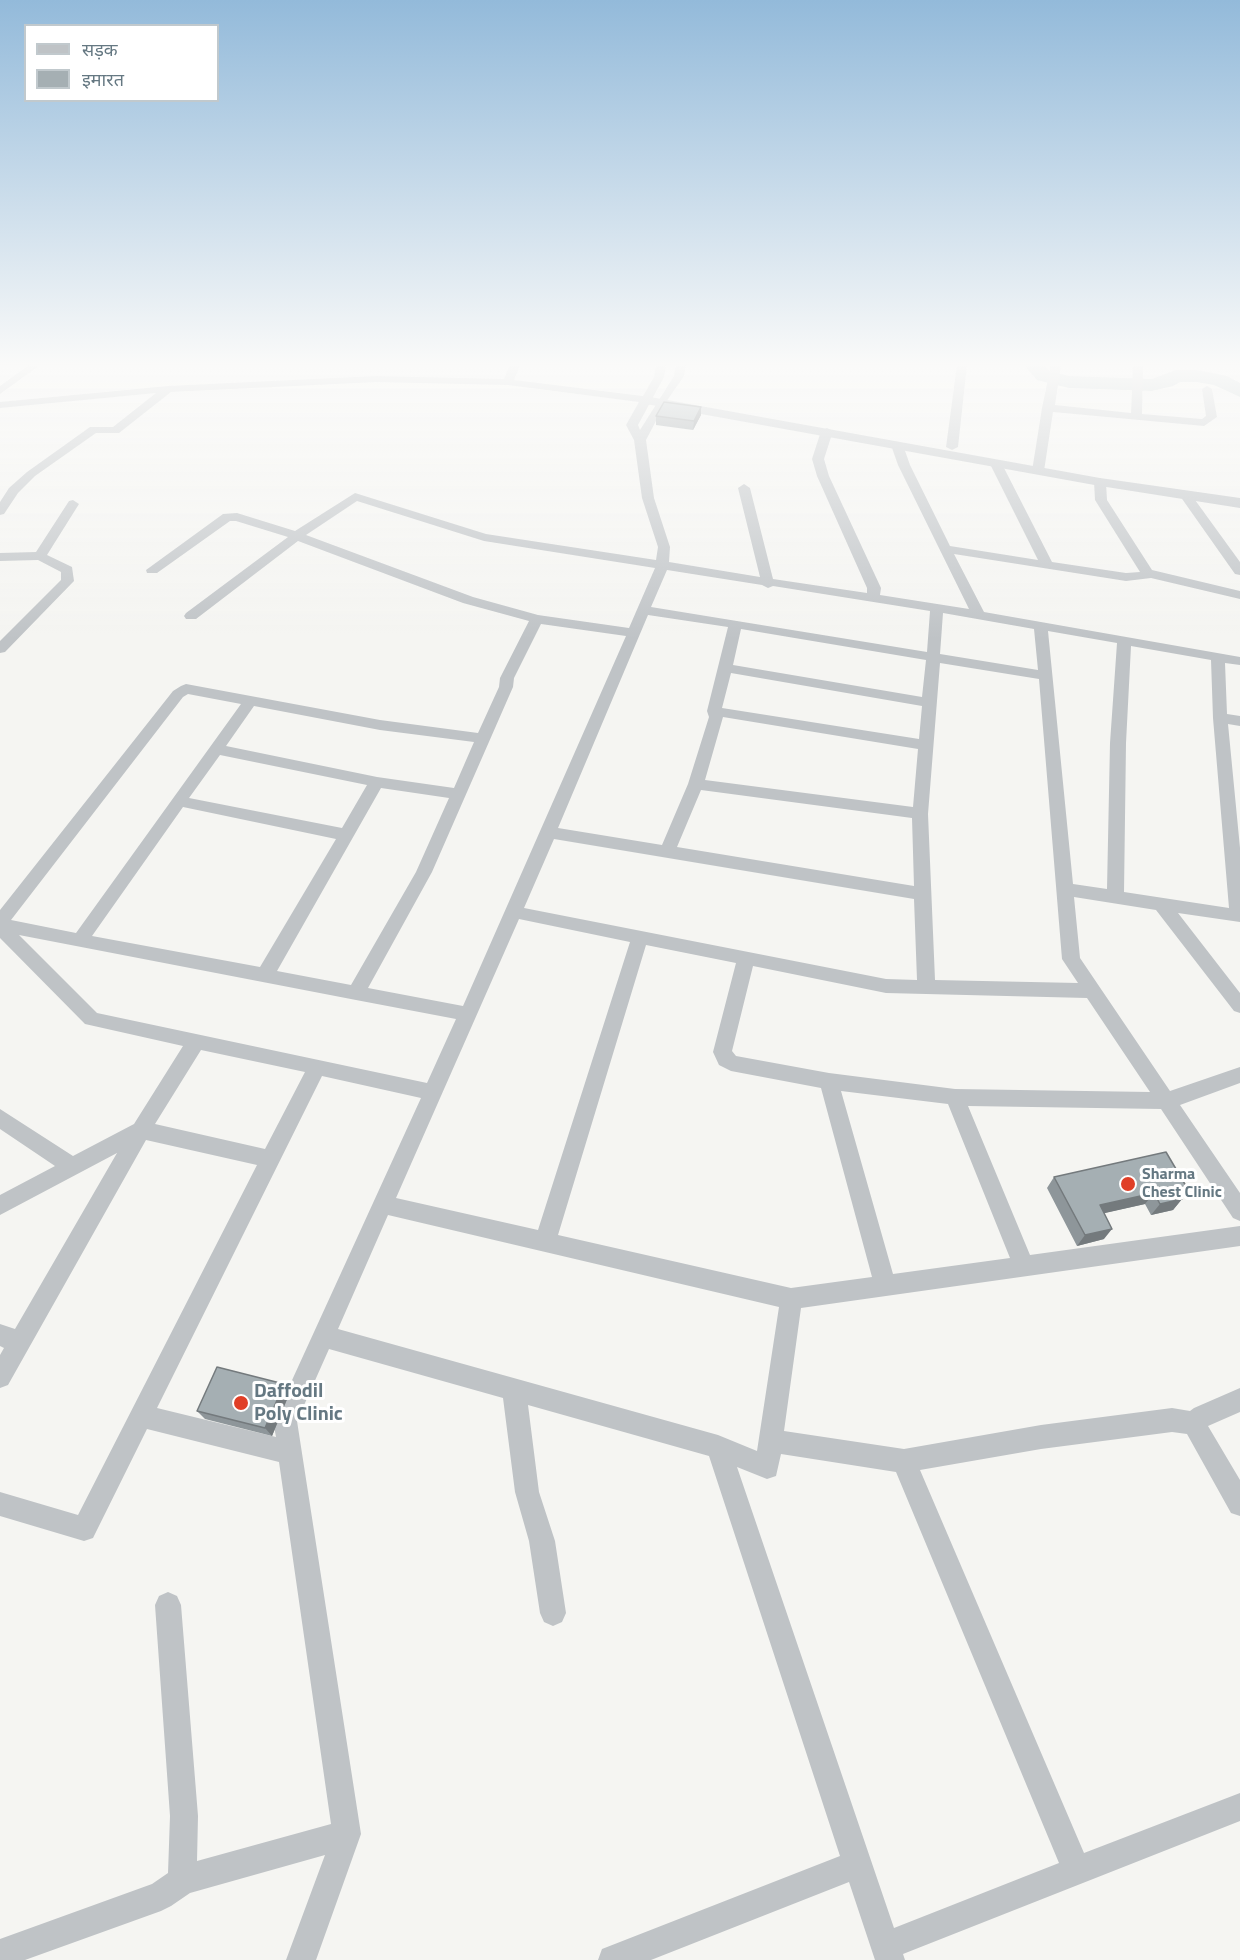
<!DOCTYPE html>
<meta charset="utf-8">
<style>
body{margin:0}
#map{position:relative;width:1240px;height:1960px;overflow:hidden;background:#f5f5f2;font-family:"Titillium Web","Noto Sans Devanagari",sans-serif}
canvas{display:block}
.legend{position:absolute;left:24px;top:24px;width:195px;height:78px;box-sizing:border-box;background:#fff;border:2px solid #c1c9cd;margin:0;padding:8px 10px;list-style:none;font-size:18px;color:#657882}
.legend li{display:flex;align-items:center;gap:12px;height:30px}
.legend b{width:30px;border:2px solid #c1c9cd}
</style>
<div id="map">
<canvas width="1240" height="1960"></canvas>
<ul class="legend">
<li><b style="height:8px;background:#bfc3c6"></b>सड़क</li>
<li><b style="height:16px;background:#a5afb3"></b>इमारत</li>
</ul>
</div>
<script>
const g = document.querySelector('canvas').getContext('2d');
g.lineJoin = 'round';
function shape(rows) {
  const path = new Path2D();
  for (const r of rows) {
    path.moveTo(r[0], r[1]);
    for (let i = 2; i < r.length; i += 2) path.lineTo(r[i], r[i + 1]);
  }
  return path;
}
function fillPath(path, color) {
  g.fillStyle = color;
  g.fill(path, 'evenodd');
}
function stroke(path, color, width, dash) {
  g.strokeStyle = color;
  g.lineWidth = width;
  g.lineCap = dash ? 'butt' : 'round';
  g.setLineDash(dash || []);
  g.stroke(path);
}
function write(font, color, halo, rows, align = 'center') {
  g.font = font + ' "Titillium Web",sans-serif';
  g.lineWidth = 6;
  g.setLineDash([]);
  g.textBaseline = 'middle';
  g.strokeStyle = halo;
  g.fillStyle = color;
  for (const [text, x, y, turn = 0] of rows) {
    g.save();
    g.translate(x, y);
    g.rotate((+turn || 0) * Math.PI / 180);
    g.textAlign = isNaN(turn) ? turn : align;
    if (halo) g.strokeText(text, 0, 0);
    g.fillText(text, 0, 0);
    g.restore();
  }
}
const river = shape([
 [1024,365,1044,365,1051,372,1069,376,1152,379,1176,370,1197,370,1227,376,1240,383,1240,397,1214,385,1197,382,1180,382,1173,386,1152,391,1069,388,1037,380,1024,365]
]);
const minor = shape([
 [29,365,40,365,0,394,0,386,29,365],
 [510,365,520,365,514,380,643,396,654,377,656,365,666,365,664,377,638,425,640,430,674,376,676,365,686,365,684,376,666,402,646,440,654,498,670,547,669,562,760,577,738,488,744,484,750,488,773,579,867,593,867,588,817,476,812,459,821,431,827,428,833,431,824,459,829,476,881,588,880,595,969,609,898,465,891,445,897,442,903,445,910,465,950,546,1038,560,990,464,996,461,1002,464,1052,562,1126,573,1140,572,1095,500,1094,482,1100,478,1106,482,1107,500,1152,570,1240,591,1240,599,1151,578,1126,581,954,554,984,612,1240,657,1240,665,1225,663,1227,714,1240,716,1240,726,1228,724,1240,848,1240,922,1178,913,1240,993,1240,1013,1234,1011,1156,910,1074,897,1080,958,1170,1091,1240,1067,1240,1083,1180,1105,1240,1193,1240,1221,1233,1218,1161,1109,968,1106,1030,1255,1240,1226,1240,1246,801,1308,784,1431,904,1449,1041,1425,1172,1408,1190,1411,1194,1408,1240,1388,1240,1412,1208,1426,1240,1480,1240,1516,1231,1513,1187,1434,1172,1432,1041,1449,920,1470,1084,1853,1240,1793,1240,1821,903,1954,905,1960,875,1960,849,1882,651,1960,598,1960,602,1949,840,1856,709,1456,528,1405,539,1492,555,1541,566,1613,562,1622,553,1626,544,1622,540,1613,529,1541,515,1492,503,1398,329,1349,297,1421,361,1834,316,1960,286,1960,325,1855,190,1893,171,1906,161,1911,25,1960,0,1960,0,1939,152,1884,168,1873,170,1816,155,1605,159,1596,168,1592,177,1596,181,1605,198,1816,197,1861,331,1824,279,1462,147,1429,93,1538,84,1541,0,1516,0,1492,78,1515,257,1165,146,1140,8,1385,0,1388,0,1355,4,1348,0,1346,0,1324,15,1329,117,1153,0,1215,0,1195,55,1166,0,1129,0,1109,73,1156,134,1124,183,1046,85,1024,0,938,0,910,173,691,181,686,186,684,380,720,478,733,499,687,500,678,529,621,463,603,298,541,196,619,186,619,184,616,186,613,288,537,236,521,230,521,157,573,147,573,146,570,223,514,237,513,295,531,355,493,486,534,656,560,658,547,642,498,634,440,626,425,639,402,508,385,376,382,171,392,119,433,96,433,35,476,18,493,4,514,0,515,0,502,9,488,27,472,90,427,113,427,156,393,0,408,0,402,168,386,376,376,504,379,510,365],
 [357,501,484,541,655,568,629,628,538,615,473,597,306,535,357,501],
 [667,570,762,585,768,588,773,586,930,611,927,652,651,607,667,570],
 [943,613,1034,629,1038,670,940,654,943,613],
 [648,615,728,627,707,711,709,717,688,784,662,845,558,828,648,615],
 [541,624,626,636,463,1006,368,988,432,872,513,687,514,678,541,624],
 [741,629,926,660,922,697,733,665,741,629],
 [1048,631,1117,643,1110,743,1107,889,1073,884,1048,631],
 [1131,646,1211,660,1213,718,1229,908,1124,892,1126,743,1131,646],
 [940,663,1039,679,1062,959,1078,983,935,980,928,814,940,663],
 [731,673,922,706,919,739,722,708,731,673],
 [188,694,241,704,76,933,11,920,183,697,188,694],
 [254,706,380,730,474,742,454,788,377,777,226,746,254,706],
 [723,717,918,749,913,807,705,780,723,717],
 [220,755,367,785,342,828,189,798,220,755],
 [381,788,449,798,416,872,351,985,277,971,381,788],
 [701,790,912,818,914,886,677,847,701,790],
 [183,807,336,839,260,967,92,936,183,807],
 [554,839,914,899,917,980,886,979,524,908,554,839],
 [519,919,630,942,538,1230,396,1198,519,919],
 [19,935,356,1000,456,1019,427,1083,97,1013,19,935],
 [646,945,736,963,713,1052,719,1065,731,1071,821,1088,872,1277,791,1288,558,1235,646,945],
 [753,966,886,993,1087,998,1150,1092,955,1089,829,1073,736,1056,732,1051,753,966],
 [201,1050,305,1072,265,1149,155,1124,201,1050],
 [322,1076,421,1098,277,1413,273,1421,276,1437,157,1408,322,1076],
 [841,1091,948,1104,1010,1258,893,1274,841,1091],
 [388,1215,779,1307,757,1451,718,1435,338,1329,388,1215],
 [781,1454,896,1472,1059,1863,894,1928,737,1467,767,1479,776,1476,781,1454],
 [957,365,967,365,958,447,952,450,946,447,957,365],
 [1051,365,1061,365,1055,405,1131,413,1133,365,1143,365,1142,414,1202,419,1206,416,1202,389,1207,386,1212,389,1217,417,1204,426,1053,412,1044,471,1038,474,1034,473,1032,471,1042,408,1051,365],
 [1186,492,1190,493,1240,562,1240,575,1235,574,1180,496,1186,492],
 [73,500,79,504,47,555,72,567,74,581,5,652,0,653,0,641,61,580,61,572,38,560,0,561,0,553,36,552,69,501,73,500]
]);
const tertiary = shape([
 [645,396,1100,478,1240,498,1240,508,1100,486,640,403,638,400,645,396]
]);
const wall = shape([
 [701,407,701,415,693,430,656,425,656,416],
 [1054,1177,1179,1194,1182,1199,1173,1210,1151,1215,1145,1204,1104,1213,1104,1239,1077,1246,1047,1188],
 [290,1392,272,1436,205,1419,197,1411]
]);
const shadedWall = shape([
 [701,407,701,415,693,430,694,421],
 [1186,1186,1177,1197,1175,1188],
 [1154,1193,1145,1204,1092,1216,1100,1205],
 [1182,1199,1173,1210,1151,1215,1160,1204],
 [1112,1229,1104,1239,1077,1246,1085,1235],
 [284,1384,290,1392,272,1436,265,1428]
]);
const building = shape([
 [664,402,701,407,694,421,656,416,664,402],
 [1166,1152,1186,1186,1175,1188,1182,1199,1160,1204,1154,1193,1100,1205,1112,1229,1085,1235,1054,1177,1166,1152],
 [217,1367,284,1384,265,1428,197,1411,217,1367]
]);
const markers = [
 [1128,1184,8,"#e03f27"],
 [241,1403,8,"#e03f27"]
];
const poiNames = [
 ["Sharma",1142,1175],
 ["Chest Clinic",1142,1193]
];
const nearPoinames = [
 ["Daffodil",254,1392],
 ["Poly Clinic",254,1415]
];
fillPath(river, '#b5c3c6');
fillPath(minor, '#bfc3c6');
fillPath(tertiary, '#bfc3c6');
fillPath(wall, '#8e969a');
fillPath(shadedWall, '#747a7d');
fillPath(building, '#a5afb3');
stroke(building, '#747a7d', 1.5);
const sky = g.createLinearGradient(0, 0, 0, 639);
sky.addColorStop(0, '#93bada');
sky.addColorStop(0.57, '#fafaf9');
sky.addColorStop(1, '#fafaf900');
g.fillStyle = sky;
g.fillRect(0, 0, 1240, 639);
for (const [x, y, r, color] of markers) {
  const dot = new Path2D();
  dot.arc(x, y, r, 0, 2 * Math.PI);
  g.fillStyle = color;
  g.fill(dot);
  stroke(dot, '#fff', 2);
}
write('bold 16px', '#657882', '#fff', poiNames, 'left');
write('bold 20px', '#657882', '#fff', nearPoinames, 'left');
</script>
